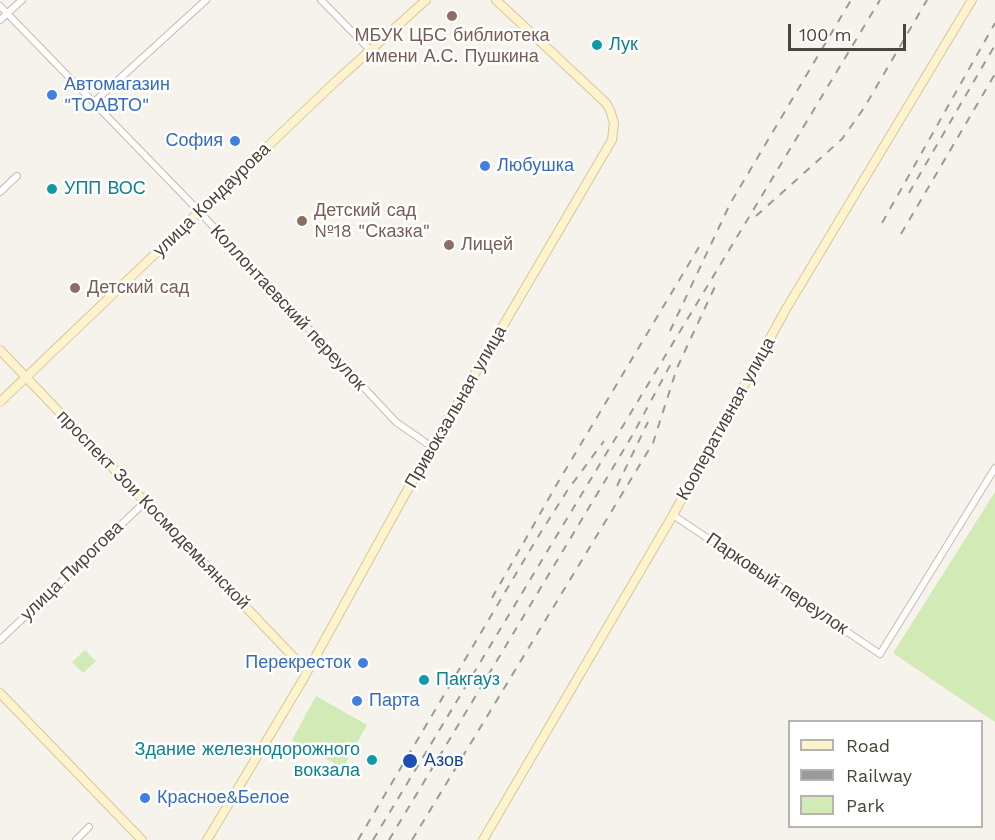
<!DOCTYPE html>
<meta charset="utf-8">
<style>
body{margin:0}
#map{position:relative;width:995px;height:840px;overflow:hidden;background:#f6f3ec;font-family:"Work Sans",sans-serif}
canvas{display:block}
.legend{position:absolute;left:788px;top:720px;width:195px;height:108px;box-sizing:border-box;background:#fff;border:2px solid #b7b4b0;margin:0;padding:8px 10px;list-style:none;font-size:18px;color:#4b4439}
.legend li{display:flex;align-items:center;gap:12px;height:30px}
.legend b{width:30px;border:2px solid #b7b4b0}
.scale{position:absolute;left:788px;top:24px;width:118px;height:27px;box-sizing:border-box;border:3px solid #4b4439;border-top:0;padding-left:8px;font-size:18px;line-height:21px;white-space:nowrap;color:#4b4439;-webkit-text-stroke:4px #fff;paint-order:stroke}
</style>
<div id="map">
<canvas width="995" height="840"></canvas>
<ul class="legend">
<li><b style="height:8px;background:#fff3cd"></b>Road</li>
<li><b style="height:8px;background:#9a9a9a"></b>Railway</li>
<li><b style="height:16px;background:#d2eab5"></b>Park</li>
</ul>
<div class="scale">100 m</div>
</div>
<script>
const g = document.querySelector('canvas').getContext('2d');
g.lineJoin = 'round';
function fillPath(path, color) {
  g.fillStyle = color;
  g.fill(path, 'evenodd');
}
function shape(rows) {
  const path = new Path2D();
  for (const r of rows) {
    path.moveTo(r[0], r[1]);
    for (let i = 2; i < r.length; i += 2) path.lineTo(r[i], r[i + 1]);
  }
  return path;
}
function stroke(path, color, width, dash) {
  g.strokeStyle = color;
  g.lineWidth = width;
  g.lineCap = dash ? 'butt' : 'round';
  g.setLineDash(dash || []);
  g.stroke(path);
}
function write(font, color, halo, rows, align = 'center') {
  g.font = font + ' "Work Sans",sans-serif';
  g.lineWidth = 5;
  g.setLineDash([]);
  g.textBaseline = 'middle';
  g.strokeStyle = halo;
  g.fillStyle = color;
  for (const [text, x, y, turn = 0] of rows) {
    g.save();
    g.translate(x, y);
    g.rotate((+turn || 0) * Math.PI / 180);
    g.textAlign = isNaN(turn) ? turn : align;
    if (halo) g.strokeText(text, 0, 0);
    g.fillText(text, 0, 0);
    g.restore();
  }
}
const green = shape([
 [995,492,995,722,893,653],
 [85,650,96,661,83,673,72,662],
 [316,696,367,725,343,768,292,740]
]);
const street = shape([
 [321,0,370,50],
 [0,6,193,205,396,422,432,447],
 [0,20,22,0],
 [94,102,206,0],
 [0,192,17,176],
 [673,515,880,654,995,468],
 [0,640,145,502],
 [76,840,89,827]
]);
const secondary = shape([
 [0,350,303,667,308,670],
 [0,402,335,82,426,0],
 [0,693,142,840],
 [207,840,301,683,419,469,612,140,614,123,610,110,606,103,496,0],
 [483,840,673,515,786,309,972,0]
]);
const rail = shape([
 [909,193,995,45],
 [756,216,842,139,864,108,927,0],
 [882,223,995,23],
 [901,234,995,74],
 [670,331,730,204,851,0],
 [617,486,648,422],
 [492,598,557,484,699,247],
 [358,840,536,540,567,491,604,441],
 [373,840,880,0],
 [389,840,632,436,673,360],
 [412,840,653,443,677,368,718,280]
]);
const markers = [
 [452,16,6,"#8d6e63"],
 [597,45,6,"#0f9aa8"],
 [52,95,6,"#3f7fe0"],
 [235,141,6,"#3f7fe0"],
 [485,166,6,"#3f7fe0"],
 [52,189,6,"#0f9aa8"],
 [302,221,6,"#8d6e63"],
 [449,245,6,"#8d6e63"],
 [75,288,6,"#8d6e63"],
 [363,663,6,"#3f7fe0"],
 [424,680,6,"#0f9aa8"],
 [357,701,6,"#3f7fe0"],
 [372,760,6,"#0f9aa8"],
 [410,761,8,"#1a4fb4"],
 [145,798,6,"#3f7fe0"]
];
const educationNames = [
 ["МБУК ЦБС библиотека",452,36,"center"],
 ["имени А.С. Пушкина",452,57,"center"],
 ["Детский сад",314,211],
 ["№18 \"Сказка\"",314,232],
 ["Лицей",461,245],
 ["Детский сад",87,288]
];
const cultureNames = [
 ["Лук",609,45],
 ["УПП ВОС",64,189],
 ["Пакгауз",436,680],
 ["Здание железнодорожного",360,750,"right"],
 ["вокзала",360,771,"right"]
];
const shopNames = [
 ["Автомагазин",64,85],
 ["\"ТОАВТО\"",64,106],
 ["София",223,141,"right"],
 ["Любушка",497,166],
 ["Перекресток",351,663,"right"],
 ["Парта",369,701],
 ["Красное&Белое",157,798]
];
const streetNames = [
 ["улица Кондаурова",212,200,-44],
 ["Коллонтаевский переулок",288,308,47],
 ["Привокзальная улица",456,407,-60],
 ["Кооперативная улица",726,419,-61],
 ["проспект Зои Космодемьянской",153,510,46],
 ["улица Пирогова",72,571,-44],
 ["Парковый переулок",777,584,34]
];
const transitNames = [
 ["Азов",424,761]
];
fillPath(green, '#d2eab5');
stroke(street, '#c2bbae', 8);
stroke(secondary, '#d6c79b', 10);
stroke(street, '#fff', 6);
stroke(secondary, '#fff3cd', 8);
stroke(rail, '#9a9a9a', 2, [8, 8]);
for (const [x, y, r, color] of markers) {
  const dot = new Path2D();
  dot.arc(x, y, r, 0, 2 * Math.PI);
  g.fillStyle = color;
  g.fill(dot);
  stroke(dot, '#fff', 2);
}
write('18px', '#785e54', '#fff', educationNames, 'left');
write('18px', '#0d838f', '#fff', cultureNames, 'left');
write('18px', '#366cbe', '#fff', shopNames, 'left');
write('18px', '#4b4439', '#fff', streetNames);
write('18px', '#164399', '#fff', transitNames, 'left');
</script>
